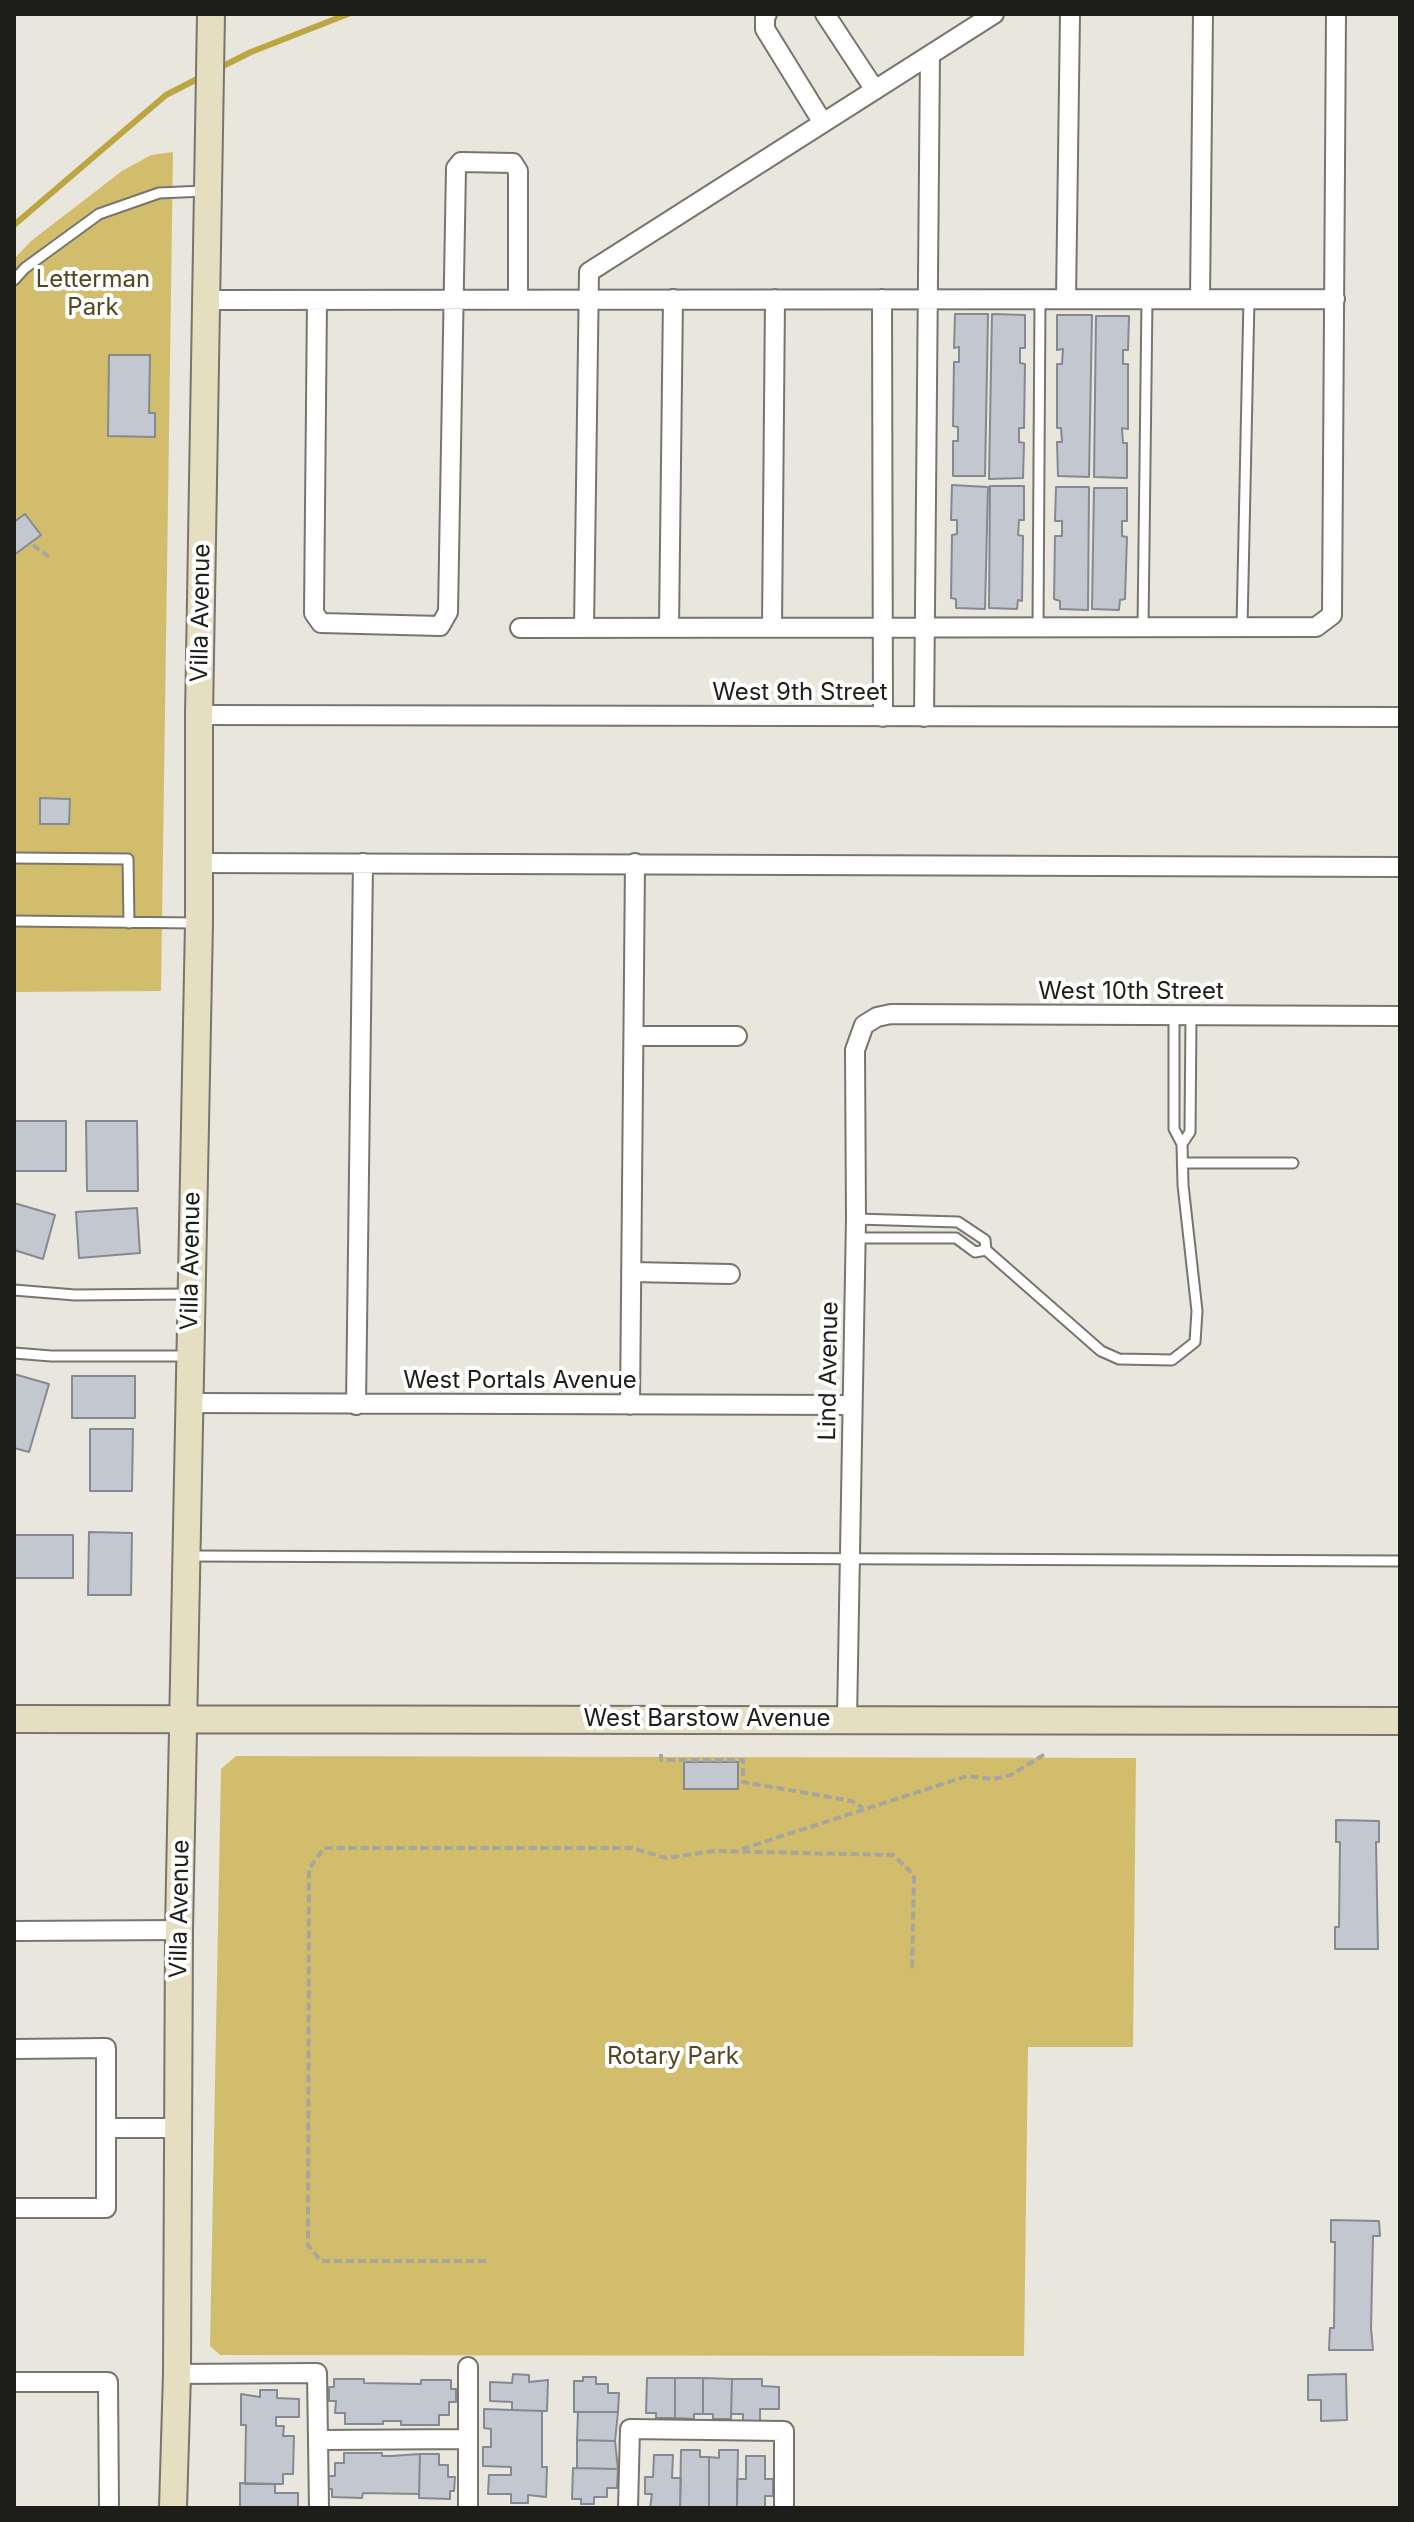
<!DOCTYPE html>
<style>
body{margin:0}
#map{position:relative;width:1414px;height:2522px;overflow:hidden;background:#e8e6dd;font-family:Inter,sans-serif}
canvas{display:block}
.frame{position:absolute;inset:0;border:16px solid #1d1d19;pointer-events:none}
</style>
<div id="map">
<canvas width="1414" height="2522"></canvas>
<div class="frame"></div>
</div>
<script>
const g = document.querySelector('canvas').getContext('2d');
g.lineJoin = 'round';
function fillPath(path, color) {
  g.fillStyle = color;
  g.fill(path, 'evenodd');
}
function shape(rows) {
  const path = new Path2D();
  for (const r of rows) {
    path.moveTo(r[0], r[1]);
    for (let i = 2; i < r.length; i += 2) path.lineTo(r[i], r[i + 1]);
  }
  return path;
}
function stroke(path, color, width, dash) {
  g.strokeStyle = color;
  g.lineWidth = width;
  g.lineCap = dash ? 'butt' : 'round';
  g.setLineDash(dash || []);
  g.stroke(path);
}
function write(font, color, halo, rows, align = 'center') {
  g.font = font + ' Inter,sans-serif';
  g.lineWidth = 8;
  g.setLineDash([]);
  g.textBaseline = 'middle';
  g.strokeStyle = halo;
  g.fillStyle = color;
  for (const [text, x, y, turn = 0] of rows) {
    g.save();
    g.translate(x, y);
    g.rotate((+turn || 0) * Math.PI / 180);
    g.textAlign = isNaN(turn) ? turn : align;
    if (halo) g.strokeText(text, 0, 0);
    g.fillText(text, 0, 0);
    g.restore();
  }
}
const green = shape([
 [173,152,161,991,14,992,14,259,31,241,122,171,151,155],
 [236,1756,1136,1758,1133,2047,1028,2047,1024,2356,220,2355,210,2346,221,1769]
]);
const stream = shape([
 [219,68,251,52,348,14],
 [14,225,166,95,201,77]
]);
const building = shape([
 [955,314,988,314,985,476,953,476,953,441,958,441,958,427,953,426,954,362,959,362,959,347,954,348,955,314],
 [992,314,1025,315,1025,348,1020,348,1020,363,1025,364,1024,428,1019,428,1019,442,1024,443,1023,478,989,479,992,314],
 [1057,315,1092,315,1089,477,1058,476,1057,442,1062,442,1061,428,1057,428,1057,364,1062,364,1063,349,1057,350,1057,315],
 [1096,316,1129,316,1128,350,1123,350,1123,364,1128,364,1128,429,1122,428,1123,443,1127,443,1127,478,1094,477,1096,316],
 [109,355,150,355,149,413,155,413,155,437,108,436,109,355],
 [952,485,988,487,985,609,956,608,956,599,951,598,952,535,957,534,957,520,951,520,952,485],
 [990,486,1024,486,1024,520,1019,520,1018,535,1023,536,1022,601,1018,600,1017,609,989,608,990,486],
 [1056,487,1089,487,1088,610,1060,609,1060,601,1054,599,1055,536,1062,536,1062,521,1055,521,1056,487],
 [1094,488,1127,488,1127,521,1122,521,1122,536,1127,537,1125,599,1120,600,1119,610,1092,609,1094,488],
 [25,514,41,535,14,555,14,522,25,514],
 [40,798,70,799,69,824,40,824,40,798],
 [14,1121,66,1121,66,1171,14,1171,14,1121],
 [86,1121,137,1121,138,1191,87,1191,86,1121],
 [14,1203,55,1215,43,1259,14,1250,14,1203],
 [137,1208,140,1253,79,1258,76,1212,137,1208],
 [14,1374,49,1384,29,1452,14,1448,14,1374],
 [72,1376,135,1376,135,1418,72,1418,72,1376],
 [90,1429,133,1429,132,1491,90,1491,90,1429],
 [89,1532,132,1533,131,1595,88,1595,89,1532],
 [14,1535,73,1535,73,1578,14,1578,14,1535],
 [684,1762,738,1762,738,1789,684,1789,684,1762],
 [1336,1820,1379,1821,1379,1842,1376,1842,1378,1949,1335,1949,1335,1927,1339,1927,1340,1842,1336,1842,1336,1820],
 [1331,2220,1379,2221,1380,2236,1373,2236,1371,2328,1373,2350,1329,2350,1330,2328,1334,2328,1335,2242,1331,2242,1331,2220],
 [513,2374,529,2375,529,2382,548,2380,547,2411,512,2410,512,2402,490,2401,490,2382,512,2383,513,2374],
 [1346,2374,1347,2420,1321,2421,1321,2400,1308,2400,1308,2375,1346,2374],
 [583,2377,596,2377,596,2384,608,2384,608,2393,619,2393,618,2412,574,2412,574,2381,583,2381,583,2377],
 [647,2378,675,2378,675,2418,656,2418,656,2413,646,2413,647,2378],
 [675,2378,703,2378,703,2414,694,2414,694,2419,675,2418,675,2378],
 [703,2378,732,2379,731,2419,713,2419,713,2414,703,2414,703,2378],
 [334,2379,364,2379,364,2383,421,2384,421,2380,451,2380,451,2389,456,2389,456,2402,449,2402,449,2415,439,2415,439,2425,401,2425,401,2421,383,2421,383,2424,345,2424,345,2413,335,2413,336,2401,329,2401,329,2387,334,2387,334,2379],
 [732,2379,762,2379,762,2386,779,2387,779,2409,760,2409,760,2424,743,2424,743,2414,731,2414,732,2379],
 [260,2390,277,2390,277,2398,299,2399,299,2417,276,2417,276,2426,284,2426,283,2436,294,2436,293,2474,283,2474,283,2484,245,2484,246,2425,241,2425,241,2394,260,2397,260,2390],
 [484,2409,542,2411,542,2467,547,2467,546,2497,528,2495,528,2503,511,2503,511,2494,488,2494,489,2475,511,2475,511,2467,483,2466,483,2447,491,2447,491,2429,484,2428,484,2409],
 [578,2412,618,2412,615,2441,577,2440,578,2412],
 [577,2440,615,2441,618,2469,577,2468,577,2440],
 [681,2450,700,2450,700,2457,709,2457,709,2508,680,2508,681,2450],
 [719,2450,738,2450,737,2508,709,2508,709,2457,719,2458,719,2450],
 [344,2453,382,2453,382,2456,391,2456,420,2454,419,2494,363,2493,362,2498,332,2497,332,2489,327,2489,328,2476,335,2476,335,2463,344,2463,344,2453],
 [420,2454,439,2454,439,2465,448,2465,448,2477,455,2477,454,2491,450,2491,450,2499,419,2498,420,2454],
 [654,2455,673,2455,672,2478,681,2478,680,2508,650,2508,652,2494,645,2494,645,2477,653,2477,654,2455],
 [746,2456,765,2456,765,2479,773,2479,773,2496,765,2496,765,2507,767,2508,737,2508,737,2479,746,2479,746,2456],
 [573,2468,618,2469,617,2488,607,2488,607,2497,594,2497,594,2504,581,2504,581,2499,572,2499,573,2468],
 [240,2483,275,2484,275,2493,298,2493,298,2508,240,2508,240,2483]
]);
const path = shape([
 [33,545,49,557],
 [661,1754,661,1760,743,1760,743,1782,852,1801,863,1808],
 [742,1849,967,1776,993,1779,1011,1775,1045,1754],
 [486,2261,321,2261,308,2245,309,1869,324,1848,632,1848,666,1858,714,1851,893,1855,914,1875,912,1972]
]);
const service = shape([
 [14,280,25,268,99,214,159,193,204,191],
 [1038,626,1040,299],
 [1143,627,1147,299],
 [1242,627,1249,299],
 [14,858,128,859,129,923],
 [14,921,195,923],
 [1182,1144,1190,1132,1191,1016],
 [1183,1163,1293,1163],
 [856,1219,958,1222,985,1240,986,1250,1101,1351,1119,1359,1172,1360,1195,1342,1197,1311,1183,1185,1182,1144,1174,1129,1174,1016],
 [855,1238,956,1238,975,1252,986,1250],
 [14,1290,75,1295,187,1294],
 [14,1353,51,1356,186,1356],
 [190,1556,1400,1561]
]);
const minor = shape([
 [767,14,765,15,765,29,823,123],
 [825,14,875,90],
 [882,299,883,717],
 [1066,299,1070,14],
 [1200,299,1203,14],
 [206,300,1335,299],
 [317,300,314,613,321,623,440,626,448,612,456,168,461,162,513,163,518,171,518,299],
 [669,627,673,299],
 [772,627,775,299],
 [520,628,1316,627,1332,615,1336,14],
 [584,628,589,272,994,14],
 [199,715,1400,717],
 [924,717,930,55],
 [198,863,1400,867],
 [634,1036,737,1036],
 [631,1272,730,1274],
 [188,1403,852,1405],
 [356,1405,363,863],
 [630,1405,635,863],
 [847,1719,856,1219,855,1050,864,1025,877,1017,891,1014,1400,1016],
 [14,1931,179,1930],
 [14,2049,106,2048,106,2208,14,2208],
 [106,2128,178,2128],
 [468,2367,468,2508],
 [177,2374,317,2373,319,2508],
 [14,2382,108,2382,109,2508],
 [320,2440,468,2439],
 [628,2508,630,2429,784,2431,784,2508]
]);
const secondary = shape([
 [14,1719,1400,1721],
 [173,2508,177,2374,179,1930,199,923,199,715,211,14]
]);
const parkNames = [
 ["Letterman",93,280],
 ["Park",93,308],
 ["Rotary Park",673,2057]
];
const streetNames = [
 ["Villa Avenue",201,613,-89],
 ["West 9th Street",800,693],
 ["West 10th Street",1131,992],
 ["Villa Avenue",191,1261,-89],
 ["Lind Avenue",829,1371,-89],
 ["West Portals Avenue",520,1381],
 ["West Barstow Avenue",707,1719],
 ["Villa Avenue",180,1909,-89]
];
fillPath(green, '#d2bd6d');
stroke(stream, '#bda542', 6);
fillPath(building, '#c3c7cf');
stroke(building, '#858991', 2);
stroke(service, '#77756d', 13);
stroke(minor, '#77756d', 22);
stroke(secondary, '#77756d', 30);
stroke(path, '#a6a59e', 4, [8, 4]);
stroke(service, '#fff', 9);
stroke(minor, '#fff', 18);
stroke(secondary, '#e6dec0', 26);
write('24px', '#52471e', '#fff', parkNames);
write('24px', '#1d1d19', '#fff', streetNames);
</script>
